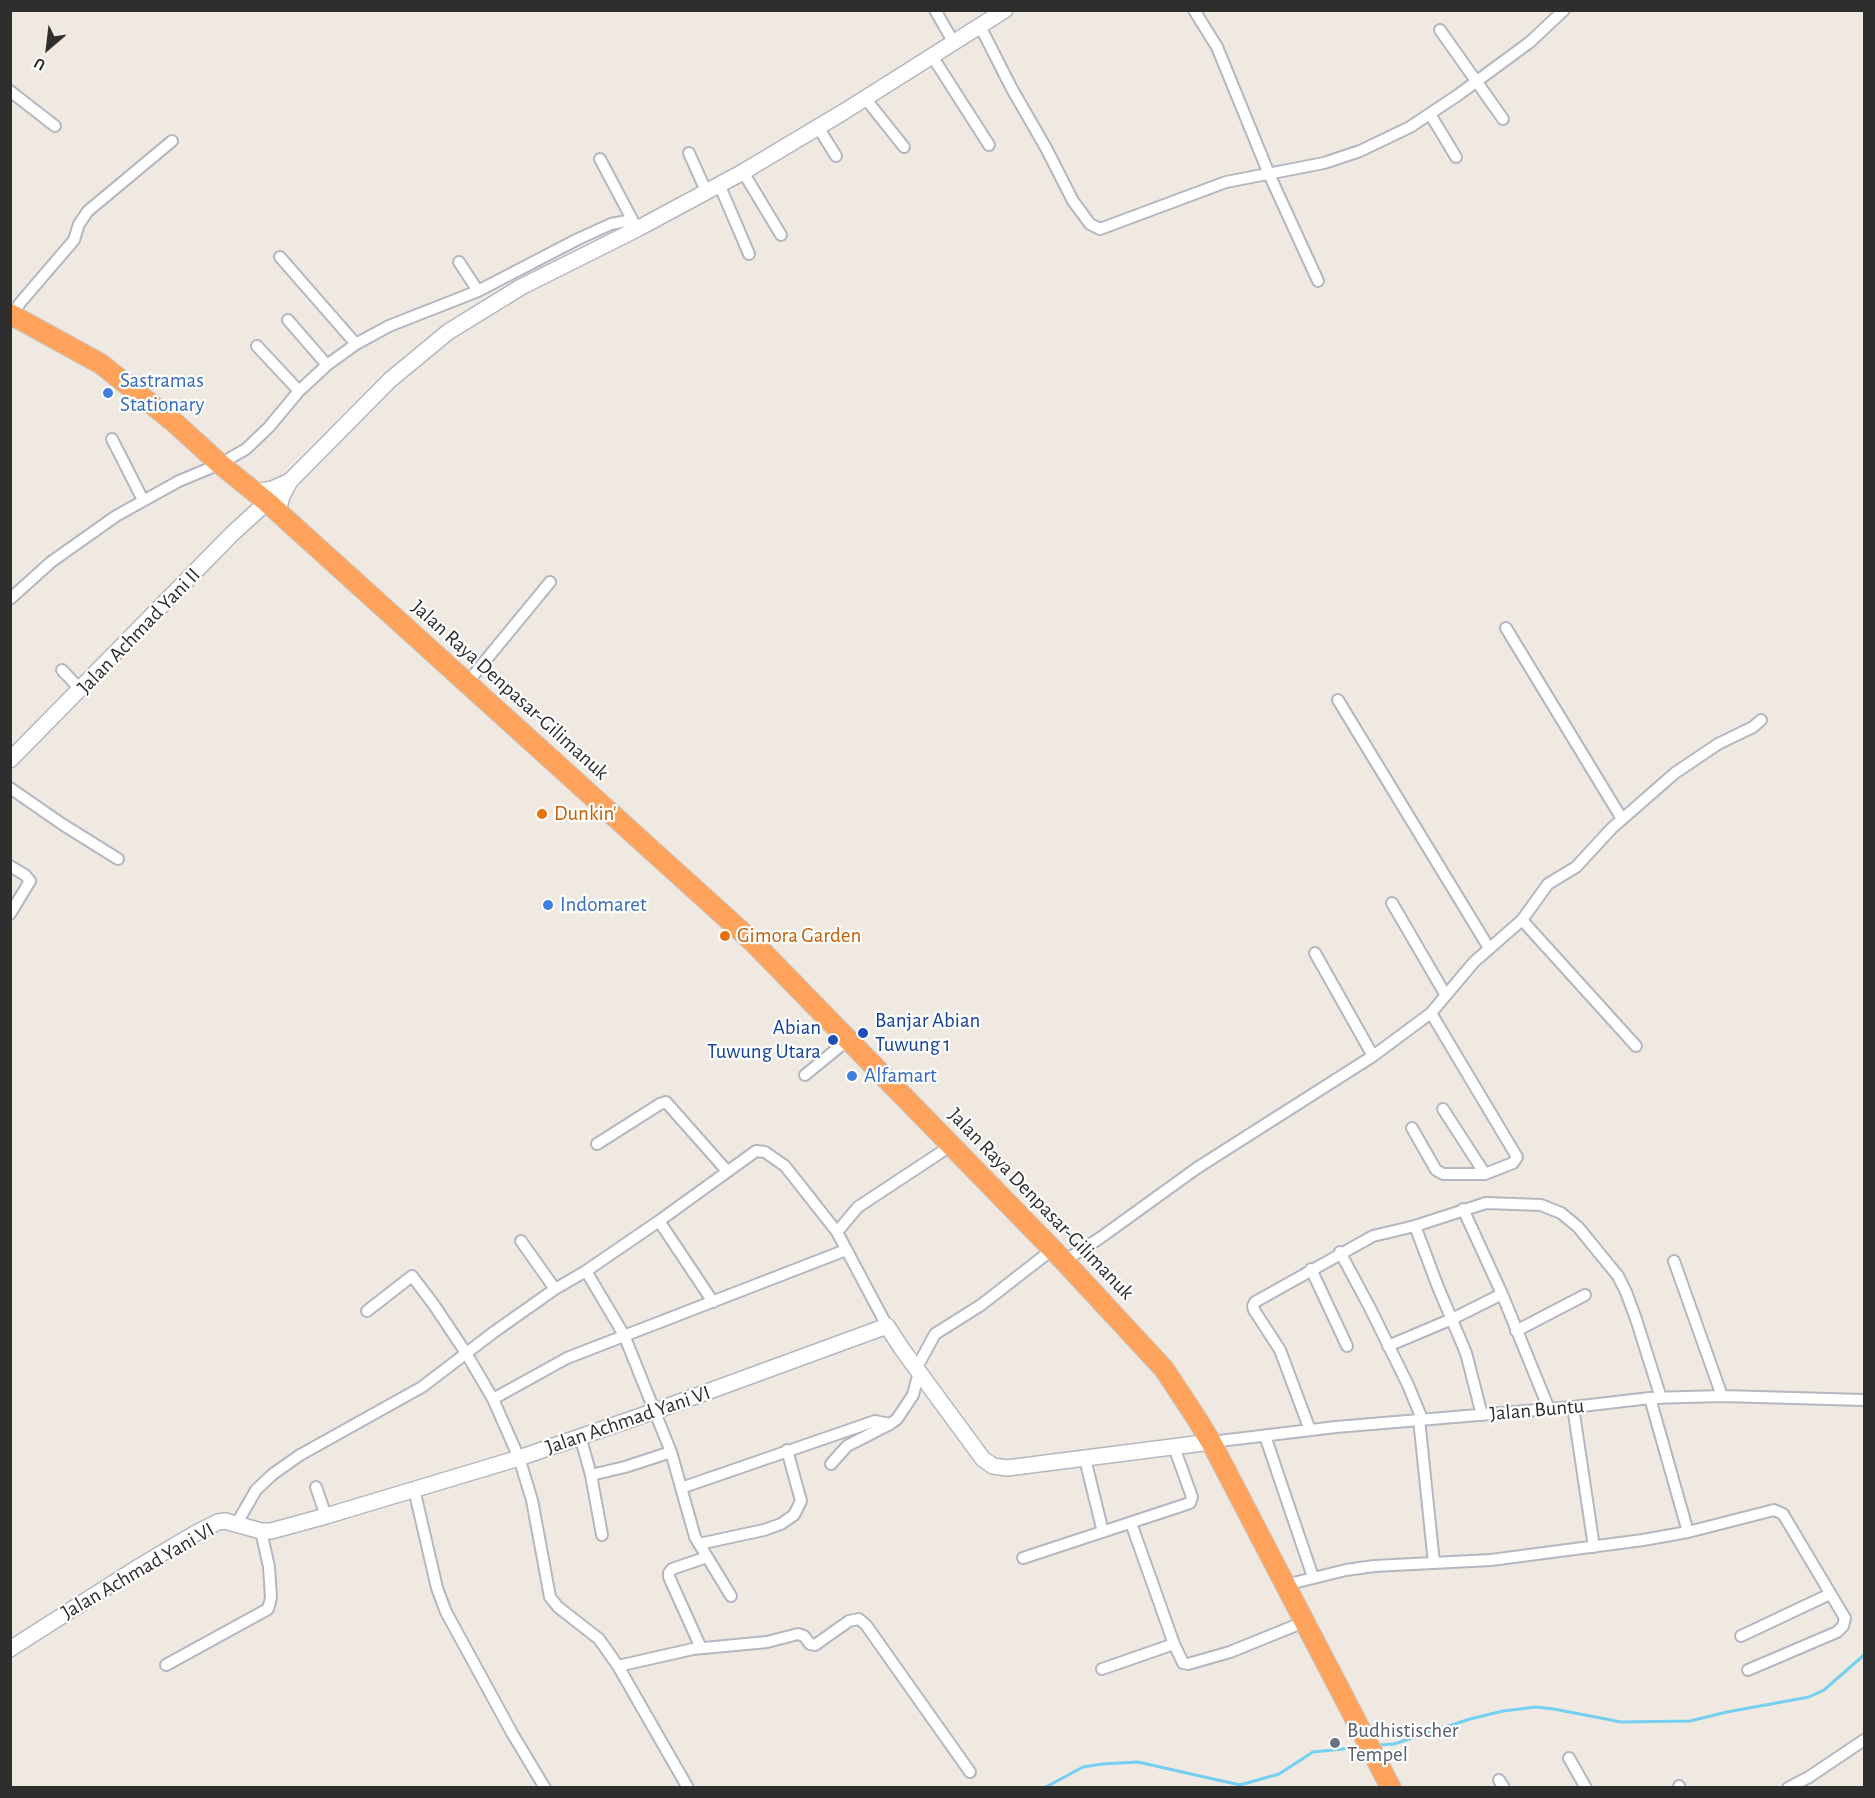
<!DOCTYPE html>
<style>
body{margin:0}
#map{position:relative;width:1875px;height:1798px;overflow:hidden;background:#efe9e1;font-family:"Alegreya Sans",sans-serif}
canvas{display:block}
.frame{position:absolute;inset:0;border:12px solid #2e2e2e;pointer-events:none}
.north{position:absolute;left:18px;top:18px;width:60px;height:60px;-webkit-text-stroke:4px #fff;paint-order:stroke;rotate:208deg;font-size:16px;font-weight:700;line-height:24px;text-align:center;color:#2e2e2e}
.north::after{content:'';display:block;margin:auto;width:21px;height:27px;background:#2e2e2e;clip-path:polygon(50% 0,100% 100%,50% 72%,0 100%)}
</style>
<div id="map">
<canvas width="1875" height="1798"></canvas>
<div class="frame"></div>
<div class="north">U</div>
</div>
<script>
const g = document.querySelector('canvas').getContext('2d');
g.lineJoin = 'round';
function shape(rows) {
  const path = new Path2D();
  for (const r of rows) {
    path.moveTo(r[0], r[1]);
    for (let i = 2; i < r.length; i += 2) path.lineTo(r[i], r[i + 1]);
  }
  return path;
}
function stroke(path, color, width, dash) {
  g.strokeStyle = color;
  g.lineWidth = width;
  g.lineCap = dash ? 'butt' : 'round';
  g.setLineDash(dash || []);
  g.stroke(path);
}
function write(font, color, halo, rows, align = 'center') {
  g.font = font + ' "Alegreya Sans",sans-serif';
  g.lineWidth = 4.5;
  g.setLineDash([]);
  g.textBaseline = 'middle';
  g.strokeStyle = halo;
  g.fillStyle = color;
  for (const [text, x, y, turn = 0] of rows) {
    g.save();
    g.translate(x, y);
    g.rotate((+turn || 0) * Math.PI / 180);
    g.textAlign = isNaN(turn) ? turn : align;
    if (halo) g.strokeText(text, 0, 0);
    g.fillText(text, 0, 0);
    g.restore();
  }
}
const stream = shape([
 [1378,1745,1394,1744,1470,1719,1503,1711,1536,1707,1554,1709,1621,1722,1690,1721,1727,1712,1809,1697,1824,1690,1864,1655],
 [1044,1788,1083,1767,1102,1764,1138,1762,1240,1785,1279,1774,1313,1752,1362,1747]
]);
const street = shape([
 [935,10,954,43],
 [1194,10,1217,47,1269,174,1318,281],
 [980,26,1012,89,1046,148,1073,201,1090,224,1100,229,1226,182,1324,163,1360,151,1410,127,1458,95,1530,42,1564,10],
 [1440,30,1503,119],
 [932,56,989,145],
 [10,91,55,126],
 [865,98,904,147],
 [1430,114,1456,157],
 [818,127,836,156],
 [689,153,706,191],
 [600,159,634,223],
 [743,172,781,235],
 [719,184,749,254],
 [280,257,356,344],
 [459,262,478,291],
 [15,316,16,309,20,303,74,240,79,224,88,211,172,141],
 [288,320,327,365],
 [257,346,299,391],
 [112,439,143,500],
 [10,599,51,562,116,516,179,481,220,464,246,449,269,427,299,391,327,365,356,344,389,326,478,291,578,239,611,224,632,220],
 [1506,628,1622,819],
 [62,670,81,690],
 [467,683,550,582],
 [1338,700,1489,948],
 [10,788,62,824,118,859],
 [10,866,25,875,30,881,10,914],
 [1392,903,1445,994],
 [1522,920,1636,1046],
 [1315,953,1373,1056],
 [805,1075,849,1039],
 [1443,1109,1485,1174],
 [1412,1128,1436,1170,1443,1174,1485,1174,1513,1163,1517,1157,1431,1013],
 [597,1144,660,1104,666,1102,727,1171],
 [1463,1209,1502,1294,1549,1409],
 [659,1221,713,1302],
 [1415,1226,1438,1287,1466,1353,1482,1415],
 [521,1241,555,1289],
 [1340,1252,1370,1308,1408,1385,1422,1419],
 [1064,1261,1100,1238,1197,1168,1373,1056,1431,1013,1474,962,1522,920,1548,884,1576,867,1612,828,1675,773,1718,744,1753,727,1761,720],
 [1674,1261,1722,1396],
 [1311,1269,1347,1346],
 [586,1271,624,1335,671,1452,695,1537,731,1596],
 [367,1311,412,1276,434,1305,466,1353,493,1399,519,1458,532,1500,550,1597,558,1607,599,1639,618,1666,688,1788],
 [887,1326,837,1232,858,1207,952,1145],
 [1516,1331,1585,1295],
 [1388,1346,1452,1319,1502,1294],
 [916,1369,935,1334,981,1305,1053,1249],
 [1650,1398,1688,1532],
 [493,1399,567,1358,846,1250],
 [1573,1407,1594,1547],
 [1419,1419,1434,1563],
 [1310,1430,1280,1350,1254,1310,1253,1306,1255,1302,1373,1236,1415,1226,1486,1203,1541,1205,1561,1213,1578,1227,1618,1276,1626,1292,1636,1319,1661,1398],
 [580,1436,591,1475,602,1535],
 [1265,1436,1313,1577],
 [1211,1442,1336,1427,1573,1407,1650,1398,1722,1396,1864,1400],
 [1085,1459,1103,1532],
 [831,1464,847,1446,890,1424,897,1419,913,1395,919,1372],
 [591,1475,625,1467,671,1452],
 [316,1487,326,1516],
 [681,1488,875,1421,890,1424],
 [414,1489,437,1588,446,1612,512,1733,545,1788],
 [237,1523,256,1490,273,1474,300,1455,422,1387,494,1332,555,1289,586,1271,659,1221,756,1151,765,1152,785,1166,837,1232],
 [1131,1523,1174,1644,1183,1663,1188,1664,1230,1652,1304,1622],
 [699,1544,764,1530,781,1524,794,1515,801,1501,787,1450],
 [1023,1558,1190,1503,1192,1497,1174,1447],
 [1285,1585,1346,1570,1374,1566,1491,1560,1643,1540,1688,1532,1774,1510,1783,1514,1845,1618,1843,1626,1837,1632,1748,1670],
 [1741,1636,1830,1594],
 [701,1648,669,1577,669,1573,672,1569,707,1557],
 [166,1665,268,1609,271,1598,269,1567,261,1531],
 [618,1666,693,1649,767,1642,798,1634,804,1636,810,1644,815,1645,849,1621,859,1619,866,1625,970,1772],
 [1102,1669,1174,1644],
 [1569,1758,1586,1788],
 [1499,1780,1504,1788],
 [1679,1786,1680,1788],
 [1788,1788,1809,1777,1864,1740]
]);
const secondary = shape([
 [255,492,272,489,290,481],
 [278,512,282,496,290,481,390,380,448,332,521,287,637,229,743,172,845,111,1005,10],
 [10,760,233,533,267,502],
 [10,1649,137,1568,196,1533,218,1522,225,1521,261,1531,271,1531,326,1516,519,1458,655,1411,887,1326,902,1349,983,1459,993,1466,1007,1468,1211,1442]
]);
const highway = shape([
 [10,314,101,364,175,423,220,464,267,502,752,941,1064,1261,1164,1369,1195,1416,1211,1442,1391,1788]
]);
const markers = [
 [108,393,6,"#3f7fe0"],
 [542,814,6,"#e8710a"],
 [548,905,6,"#3f7fe0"],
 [725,936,6,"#e8710a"],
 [863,1033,6,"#1a4fb4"],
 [833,1040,6,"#1a4fb4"],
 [852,1076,6,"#3f7fe0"],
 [1335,1743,6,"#6b7280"]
];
const shopNames = [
 ["Sastramas",120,381],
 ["Stationary",120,405],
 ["Indomaret",560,905],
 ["Alfamart",864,1076]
];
const streetNames = [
 ["Jalan Achmad Yani II",139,631,-46],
 ["Jalan Raya Denpasar-Gilimanuk",510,690,42],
 ["Jalan Raya Denpasar-Gilimanuk",1041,1204,46],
 ["Jalan Buntu",1537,1410,-5],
 ["Jalan Achmad Yani VI",628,1420,-19],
 ["Jalan Achmad Yani VI",138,1571,-30]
];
const foodNames = [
 ["Dunkin'",554,814],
 ["Gimora Garden",737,936]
];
const transitNames = [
 ["Banjar Abian",875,1021],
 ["Tuwung 1",875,1045],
 ["Abian",821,1028,"right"],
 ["Tuwung Utara",821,1052,"right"]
];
const worshipNames = [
 ["Budhistischer",1347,1731],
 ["Tempel",1347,1755]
];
stroke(stream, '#75cff0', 3);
stroke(street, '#b4b7c1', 14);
stroke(secondary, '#b4b7c1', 18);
stroke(highway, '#c9c9c9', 22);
stroke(street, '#fff', 10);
stroke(secondary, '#fff', 15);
stroke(highway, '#ffa35c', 20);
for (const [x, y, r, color] of markers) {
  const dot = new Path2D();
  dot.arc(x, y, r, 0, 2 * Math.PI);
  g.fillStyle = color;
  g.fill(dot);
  stroke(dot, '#fff', 2);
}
write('21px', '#366cbe', '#fff', shopNames, 'left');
write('21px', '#2e2e2e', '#fff', streetNames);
write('21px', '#c56008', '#fff', foodNames, 'left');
write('21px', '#164399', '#fff', transitNames, 'left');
write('21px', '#5b616d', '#fff', worshipNames, 'left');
</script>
